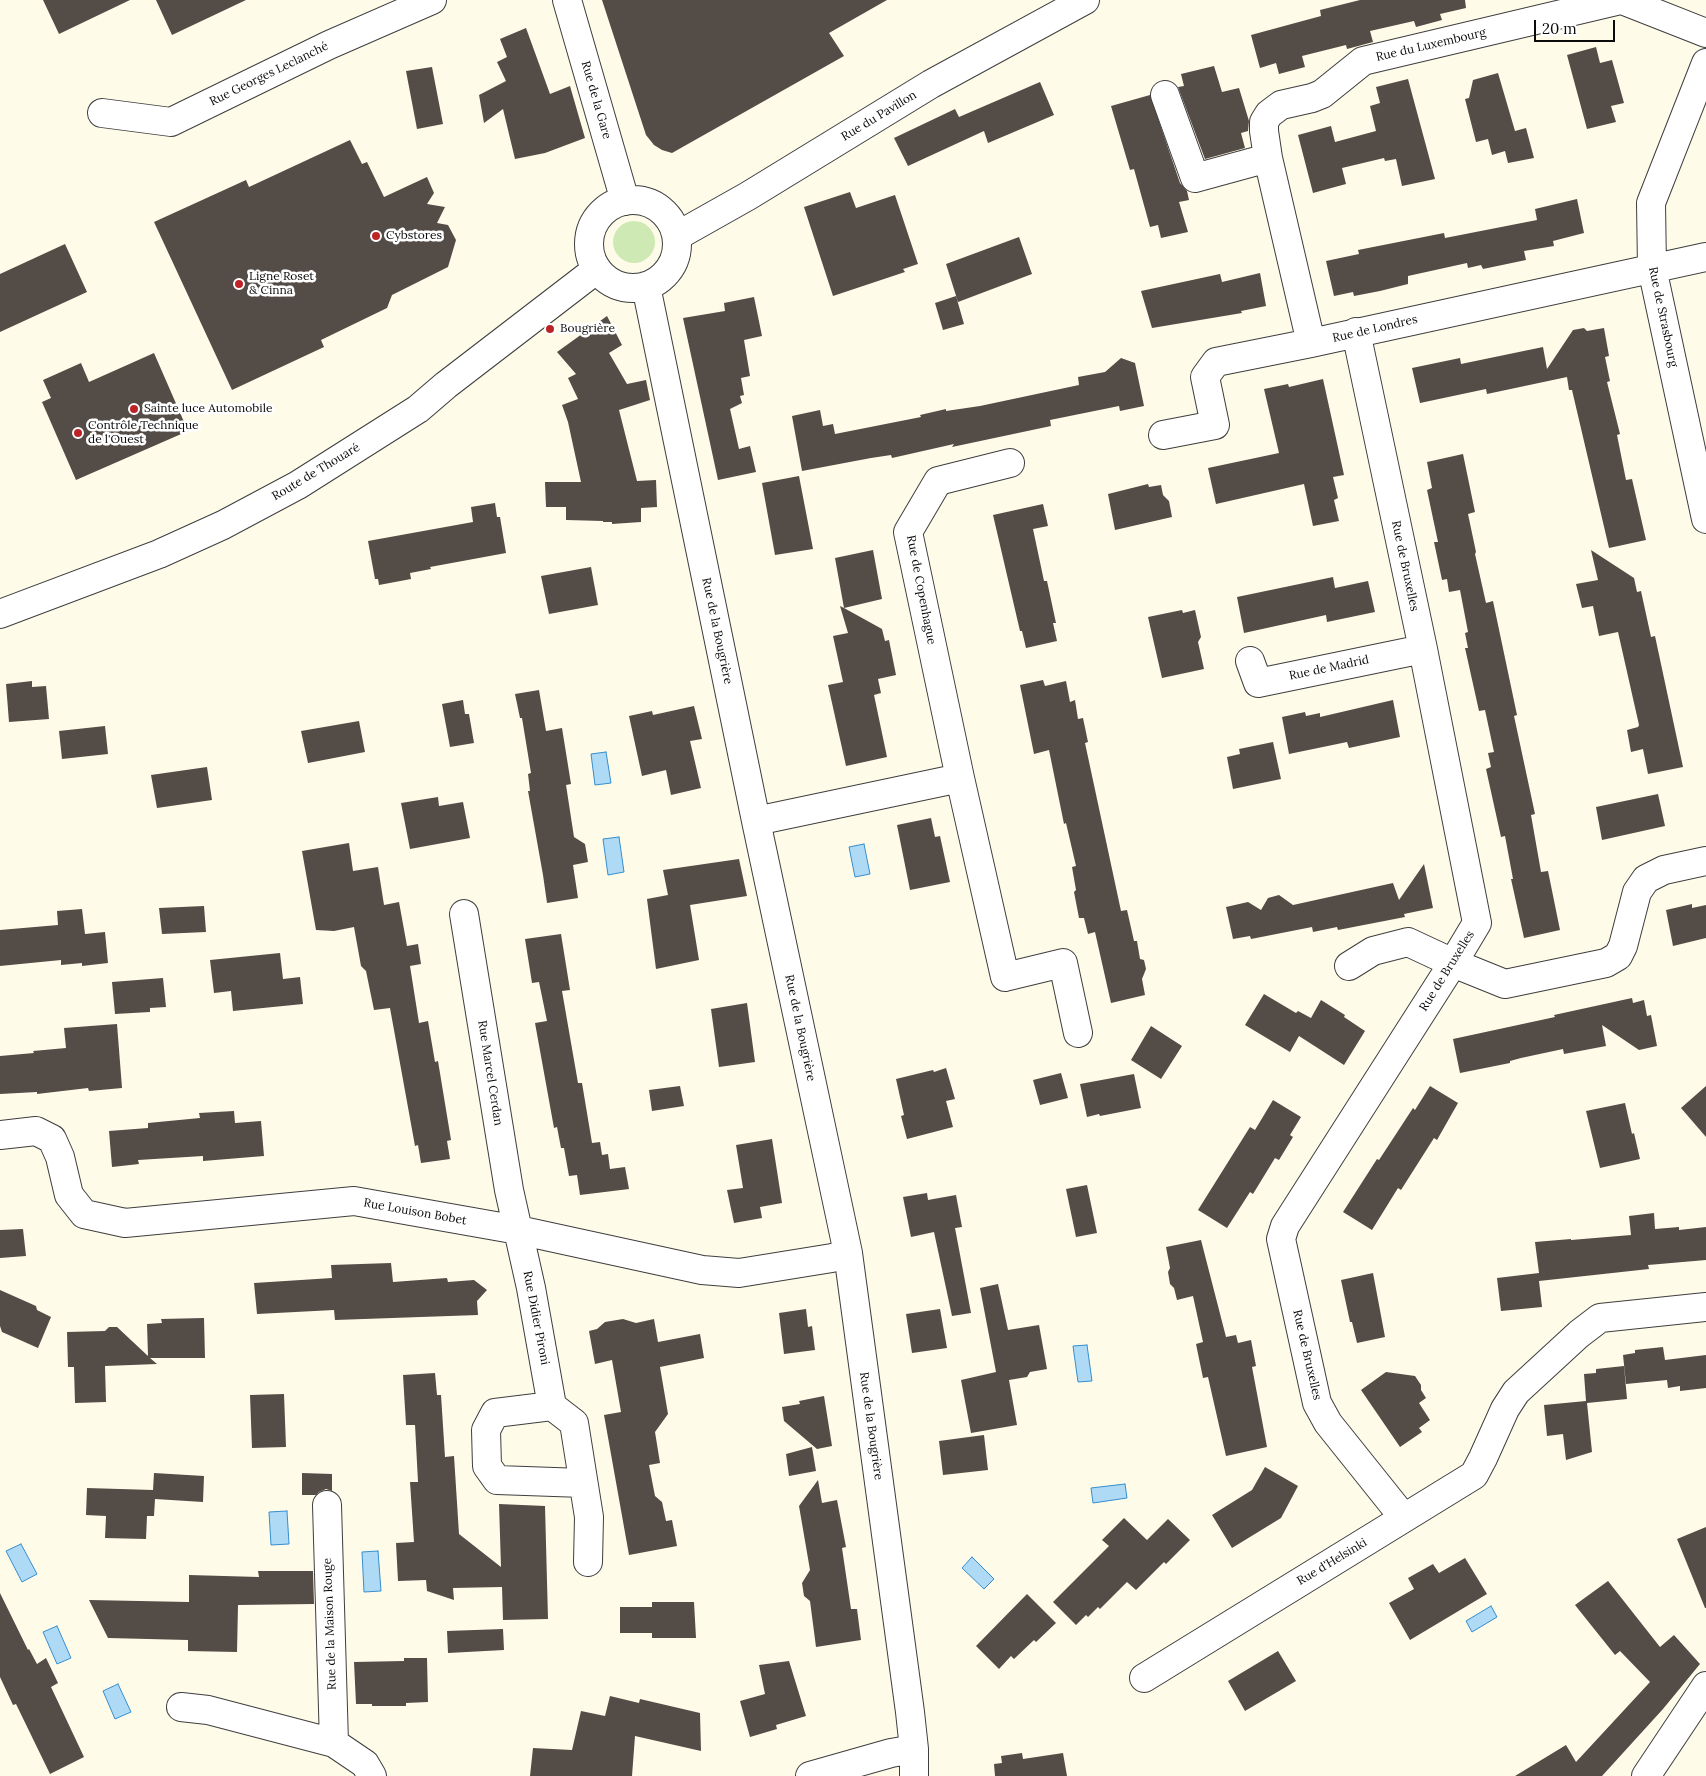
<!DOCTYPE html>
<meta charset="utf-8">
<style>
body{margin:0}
#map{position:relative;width:1706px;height:1776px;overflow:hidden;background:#fffbe9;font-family:Lora,serif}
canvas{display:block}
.scale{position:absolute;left:1534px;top:20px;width:81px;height:22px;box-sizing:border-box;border:2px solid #0b0b0b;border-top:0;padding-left:6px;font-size:15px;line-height:18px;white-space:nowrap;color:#0b0b0b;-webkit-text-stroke:4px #fff;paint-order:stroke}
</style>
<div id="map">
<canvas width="1706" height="1776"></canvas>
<div class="scale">20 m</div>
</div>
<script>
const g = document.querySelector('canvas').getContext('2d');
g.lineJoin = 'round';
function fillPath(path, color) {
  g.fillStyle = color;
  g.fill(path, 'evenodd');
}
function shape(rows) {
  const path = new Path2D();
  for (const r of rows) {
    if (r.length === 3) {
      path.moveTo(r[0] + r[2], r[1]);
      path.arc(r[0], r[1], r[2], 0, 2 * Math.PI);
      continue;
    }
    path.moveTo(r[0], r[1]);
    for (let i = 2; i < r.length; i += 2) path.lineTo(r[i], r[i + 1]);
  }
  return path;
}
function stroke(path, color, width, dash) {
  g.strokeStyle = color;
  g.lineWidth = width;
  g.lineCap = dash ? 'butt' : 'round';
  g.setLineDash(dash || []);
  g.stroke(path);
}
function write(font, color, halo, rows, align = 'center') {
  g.font = font + ' Lora,serif';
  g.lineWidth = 5;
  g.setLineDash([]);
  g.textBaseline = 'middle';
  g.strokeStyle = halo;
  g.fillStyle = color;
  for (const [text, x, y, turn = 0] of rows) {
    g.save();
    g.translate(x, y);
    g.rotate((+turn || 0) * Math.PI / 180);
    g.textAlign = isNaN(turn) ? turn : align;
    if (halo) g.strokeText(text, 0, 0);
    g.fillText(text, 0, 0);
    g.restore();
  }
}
const green = shape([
 [634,242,21]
]);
const water = shape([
 [606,752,611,783,595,785,591,754,606,752],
 [619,837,624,872,608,875,603,839,619,837],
 [864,844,870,874,855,877,849,847,864,844],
 [1087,1345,1092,1381,1078,1382,1073,1346,1087,1345],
 [1125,1484,1127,1498,1093,1503,1091,1488,1125,1484],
 [287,1511,289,1544,271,1545,269,1512,287,1511],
 [21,1544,37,1574,22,1582,6,1551,21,1544],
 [378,1551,381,1591,364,1592,362,1552,378,1551],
 [972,1557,994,1579,984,1589,962,1568,972,1557],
 [1491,1606,1497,1617,1472,1632,1466,1621,1491,1606],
 [57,1626,71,1658,57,1664,43,1632,57,1626],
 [118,1684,131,1712,115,1719,103,1691,118,1684]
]);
const building = shape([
 [43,0,130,0,59,34],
 [156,0,246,0,172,35],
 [602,0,887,0,829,33,844,56,672,153,662,150,654,145,646,135],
 [1360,0,1465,0,1466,8,1440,14,1442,20,1416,27,1414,21,1370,31,1373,42,1347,49,1346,45,1302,56,1305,67,1279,74,1276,63,1260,68,1251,35,1321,16,1320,10],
 [526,28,550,94,570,86,585,138,545,153,515,159,503,109,484,123,479,95,506,81,497,62,507,57,500,39],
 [1596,47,1600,63,1612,60,1624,103,1611,106,1616,122,1587,129,1567,55],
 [1214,66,1222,92,1239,88,1249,121,1248,131,1241,133,1245,148,1205,159,1178,87,1184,86,1181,74],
 [432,67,443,124,417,129,406,71],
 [1498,73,1515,131,1526,128,1534,158,1508,163,1505,151,1492,155,1488,139,1476,142,1465,99,1469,98,1473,80],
 [1408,79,1435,179,1402,186,1396,159,1385,161,1384,158,1342,168,1346,184,1313,193,1298,135,1331,126,1335,142,1376,131,1370,106,1380,103,1376,87],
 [1040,82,1054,115,988,143,984,131,908,166,894,138,955,109,959,117],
 [1150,95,1180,183,1187,191,1189,200,1179,202,1188,232,1161,238,1158,225,1150,227,1134,169,1130,170,1111,106],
 [350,140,362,164,367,162,384,197,427,177,434,193,427,204,445,207,437,223,448,225,456,240,448,267,392,295,387,308,321,340,324,347,232,390,154,222,246,180,249,187],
 [850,192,856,208,895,195,918,264,903,269,905,272,833,296,804,207],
 [1577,199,1584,233,1553,241,1554,246,1524,251,1526,260,1483,269,1481,265,1468,268,1467,263,1408,276,1408,284,1380,291,1354,296,1353,292,1334,296,1326,261,1359,254,1358,250,1444,233,1445,238,1537,220,1535,209],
 [1019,237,1032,274,958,302,946,264],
 [65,244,87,292,0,332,0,274],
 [1260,273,1266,306,1241,311,1242,313,1152,328,1141,291,1220,274,1222,282],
 [956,296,964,324,943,330,935,303],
 [754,297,762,336,744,340,750,376,741,378,744,395,740,396,742,403,730,409,739,449,750,446,756,472,718,480,683,318,725,311,724,303],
 [607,316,622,345,609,353,627,384,646,380,650,400,619,410,637,481,656,480,657,507,641,508,641,522,612,524,612,522,603,522,603,521,566,520,566,507,546,507,545,482,581,482,568,422,562,405,578,399,568,378,576,374,557,352],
 [1584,328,1587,331,1604,328,1609,356,1605,357,1610,381,1607,382,1620,434,1617,435,1626,480,1632,479,1646,540,1609,548,1572,390,1569,390,1567,377,1487,394,1486,389,1420,403,1412,368,1460,358,1461,364,1543,347,1547,369,1573,330],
 [154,353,188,431,76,480,42,402,51,398,43,380,81,363,89,382],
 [1121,358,1135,363,1144,406,1120,411,1119,406,1050,420,1051,426,952,447,954,444,892,458,891,455,871,458,802,471,792,416,820,410,823,426,833,424,835,434,921,417,920,415,946,409,946,411,980,406,1079,385,1078,377,1105,372],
 [1323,379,1344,475,1333,477,1338,498,1334,500,1339,521,1313,526,1304,484,1216,504,1208,468,1279,453,1264,389,1288,384,1289,387],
 [1463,454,1475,512,1468,514,1476,552,1475,554,1486,603,1493,601,1517,715,1514,716,1535,814,1531,815,1541,872,1548,871,1560,930,1524,938,1511,879,1513,879,1505,836,1501,837,1486,769,1491,767,1488,753,1494,752,1485,710,1479,711,1465,648,1468,648,1465,633,1468,632,1460,590,1449,592,1447,579,1442,580,1434,542,1438,542,1427,490,1432,488,1427,462],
 [799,476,813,549,775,555,762,483],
 [1148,484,1149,487,1161,485,1163,495,1169,501,1172,517,1115,530,1108,494],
 [495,503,497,517,500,517,506,553,430,567,431,569,410,573,411,579,379,585,378,579,375,579,368,541,473,522,471,507],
 [1043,504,1048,526,1033,529,1044,581,1047,581,1056,623,1053,623,1057,641,1026,648,1022,631,1020,631,993,515],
 [873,550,882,599,844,608,882,629,885,641,889,640,896,675,878,679,881,693,874,695,887,757,846,766,828,685,843,682,833,636,848,633,840,606,844,608,835,558],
 [1591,550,1634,578,1637,592,1641,591,1651,637,1655,636,1683,767,1648,774,1643,749,1631,752,1627,730,1638,727,1639,725,1618,632,1599,636,1593,606,1582,608,1576,584,1598,580],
 [591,567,598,605,549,614,541,576],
 [1333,577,1335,588,1368,581,1375,612,1327,622,1326,615,1244,633,1237,597],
 [1182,610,1183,613,1195,610,1201,637,1198,642,1204,669,1162,678,1148,617],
 [1043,680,1045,686,1066,681,1070,702,1075,700,1078,719,1083,718,1088,742,1085,743,1121,911,1127,910,1134,941,1137,941,1140,959,1144,960,1146,969,1142,979,1145,995,1111,1003,1095,932,1088,934,1084,918,1079,918,1074,892,1076,890,1072,867,1076,866,1066,823,1064,824,1049,750,1034,754,1020,685],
 [32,681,32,687,46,686,49,719,9,722,6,684],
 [539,690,546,731,562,728,571,784,566,785,574,837,585,844,588,862,573,865,578,898,547,903,543,875,528,791,530,791,528,774,531,773,522,718,520,718,515,694],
 [463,700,465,714,469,714,474,743,450,747,442,704],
 [1393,700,1400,737,1349,748,1347,742,1289,754,1282,717,1305,712,1306,716,1320,713,1320,717],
 [694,706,702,739,690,741,701,788,671,795,666,770,642,776,629,716,652,711,653,715],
 [359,721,365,752,308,763,301,731],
 [105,726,108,754,62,759,59,731],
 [1273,742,1281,779,1233,789,1227,757,1240,754,1239,749],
 [207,767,212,800,157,808,151,775],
 [1658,794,1665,826,1602,840,1596,807],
 [438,797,439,806,463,802,470,838,410,849,401,803],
 [931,818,935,837,940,836,950,882,910,890,897,825],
 [349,843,353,871,378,867,384,905,399,902,407,946,418,944,421,964,410,966,419,1023,428,1021,435,1062,438,1061,451,1140,447,1141,450,1159,421,1163,418,1145,415,1146,390,1008,374,1010,366,971,361,966,354,927,334,931,316,930,302,851],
 [739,859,747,896,690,905,699,960,656,969,647,899,668,895,663,870],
 [1424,864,1433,908,1404,914,1405,917,1338,930,1337,927,1313,932,1312,927,1251,939,1250,936,1233,939,1226,907,1248,902,1261,910,1268,898,1279,895,1293,905,1393,883,1399,900],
 [1692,904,1692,908,1706,905,1706,938,1673,946,1666,910],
 [204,906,206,932,162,934,159,908],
 [82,909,85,934,105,932,108,963,82,966,82,963,61,965,61,960,0,966,0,930,58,925,57,911],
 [561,934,570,990,562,991,578,1083,582,1083,592,1143,600,1142,602,1155,608,1154,610,1169,625,1167,629,1189,580,1195,577,1175,569,1176,564,1148,561,1148,557,1127,554,1128,535,1023,547,1021,539,982,532,983,525,939],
 [280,953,283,979,300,977,303,1004,233,1011,231,991,214,993,210,960],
 [163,978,166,1007,150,1008,150,1012,115,1014,112,982],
 [1264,994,1296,1013,1298,1011,1311,1018,1321,1000,1345,1015,1344,1017,1365,1031,1344,1065,1299,1036,1290,1052,1245,1025],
 [1632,998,1633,1003,1644,1000,1647,1016,1651,1015,1657,1046,1639,1050,1602,1025,1606,1046,1564,1054,1563,1049,1521,1058,1510,1061,1510,1063,1460,1073,1453,1039,1555,1017,1554,1015],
 [747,1003,755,1062,719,1067,711,1009],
 [117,1024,122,1088,89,1091,88,1088,37,1094,37,1092,0,1094,0,1056,34,1053,33,1051,66,1048,64,1028],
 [1151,1026,1182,1046,1161,1079,1131,1060],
 [946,1068,955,1099,946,1101,953,1127,907,1139,901,1116,904,1115,896,1079,933,1070,934,1072],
 [1061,1073,1068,1098,1040,1105,1033,1080],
 [1134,1074,1141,1108,1100,1116,1099,1114,1087,1117,1080,1084],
 [680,1086,684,1106,652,1111,649,1090],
 [1430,1086,1458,1103,1437,1140,1434,1138,1401,1190,1398,1188,1372,1230,1343,1212,1377,1159,1379,1160,1413,1108,1415,1110],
 [1706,1086,1706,1137,1681,1108],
 [1273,1100,1301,1117,1290,1135,1293,1137,1279,1160,1275,1158,1253,1194,1250,1192,1227,1228,1198,1210,1250,1127,1255,1130],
 [1625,1103,1632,1134,1634,1133,1640,1159,1600,1168,1586,1111],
 [234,1111,235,1123,261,1121,264,1156,203,1161,203,1156,138,1160,139,1164,112,1167,109,1131,148,1128,148,1123,200,1118,199,1113],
 [772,1139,782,1203,760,1207,762,1218,734,1223,727,1190,743,1188,736,1145],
 [1087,1185,1097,1233,1076,1237,1066,1189],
 [927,1193,928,1200,956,1195,962,1227,955,1228,971,1313,952,1316,934,1232,911,1237,903,1197],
 [1654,1213,1655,1229,1679,1227,1679,1230,1706,1227,1706,1260,1648,1265,1649,1269,1539,1281,1542,1307,1501,1311,1497,1278,1539,1273,1535,1242,1571,1239,1571,1240,1631,1235,1629,1216],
 [23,1229,26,1256,0,1258,0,1230],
 [1201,1240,1226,1337,1236,1335,1238,1343,1251,1340,1256,1366,1252,1367,1267,1447,1226,1456,1208,1377,1203,1378,1196,1344,1203,1342,1193,1296,1177,1300,1174,1288,1170,1284,1168,1272,1170,1268,1166,1247],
 [391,1263,393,1282,447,1278,448,1282,474,1280,487,1290,477,1301,478,1315,335,1320,334,1310,257,1314,254,1283,332,1278,331,1265],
 [1373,1273,1385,1337,1357,1343,1352,1322,1350,1322,1341,1280],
 [998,1284,1008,1330,1039,1325,1047,1369,1030,1372,1027,1377,1009,1380,1017,1425,971,1433,961,1380,996,1372,980,1288],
 [0,1290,36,1306,37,1310,51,1317,38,1348,2,1332,0,1326],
 [806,1309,808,1327,812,1326,815,1350,784,1354,779,1313],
 [940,1309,947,1348,912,1353,906,1314],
 [204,1318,205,1358,150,1358,157,1364,105,1366,106,1402,75,1403,74,1367,68,1367,67,1332,105,1331,109,1327,117,1327,148,1356,147,1324,162,1323,161,1319],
 [623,1319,636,1323,654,1319,658,1342,700,1334,704,1358,660,1367,668,1414,655,1432,660,1463,649,1465,655,1496,662,1502,666,1521,672,1520,677,1546,629,1555,604,1415,621,1412,612,1360,595,1364,589,1331,597,1329,605,1322],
 [1663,1347,1665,1360,1706,1355,1706,1388,1680,1391,1680,1386,1668,1388,1667,1380,1626,1384,1623,1355,1635,1353,1635,1350],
 [1624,1366,1627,1399,1587,1403,1592,1452,1566,1460,1563,1434,1547,1436,1544,1405,1586,1401,1584,1374,1596,1373,1596,1369],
 [1386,1372,1415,1376,1421,1385,1421,1390,1426,1398,1419,1403,1430,1420,1419,1428,1422,1432,1400,1447,1361,1390],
 [435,1373,437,1395,441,1395,445,1457,454,1456,459,1534,501,1567,499,1504,545,1506,548,1619,503,1620,502,1587,453,1588,454,1600,427,1591,426,1580,398,1581,396,1543,414,1542,410,1482,418,1482,415,1425,406,1425,403,1375],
 [284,1394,286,1447,252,1448,250,1395],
 [824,1396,832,1446,817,1449,784,1421,782,1407,800,1404,799,1401],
 [984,1435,988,1470,943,1475,939,1441],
 [812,1447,816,1471,789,1476,786,1454],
 [1265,1467,1298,1486,1281,1518,1232,1548,1212,1515,1252,1490],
 [154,1473,204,1476,203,1502,155,1499,154,1516,147,1516,146,1539,105,1538,106,1516,86,1515,87,1488,153,1490],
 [302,1473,332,1474,332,1491,326,1489,319,1492,316,1495,302,1495],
 [818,1480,822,1503,837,1500,846,1547,842,1548,851,1609,857,1609,861,1640,816,1647,810,1601,804,1596,802,1583,810,1570,799,1506],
 [1124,1518,1147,1540,1168,1519,1190,1540,1166,1564,1164,1562,1136,1590,1127,1582,1100,1609,1098,1607,1088,1617,1086,1615,1076,1625,1053,1602,1109,1546,1102,1540],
 [1706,1527,1706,1608,1705,1608,1677,1539],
 [1465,1558,1487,1594,1410,1640,1389,1603,1414,1589,1408,1578,1433,1564,1439,1573],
 [258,1571,313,1571,314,1604,238,1605,237,1652,188,1651,188,1640,108,1638,89,1600,189,1602,189,1575,259,1577],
 [1608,1581,1660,1647,1674,1635,1700,1664,1663,1709,1602,1776,1515,1776,1566,1745,1576,1762,1650,1682,1620,1651,1615,1655,1575,1605],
 [0,1593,28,1650,29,1649,37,1664,46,1658,58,1683,51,1687,84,1757,50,1774,16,1704,13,1705,0,1677],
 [1027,1594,1056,1623,1036,1642,1034,1640,1014,1659,1011,1656,999,1669,976,1646],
 [652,1602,694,1602,696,1638,652,1638,652,1633,620,1633,620,1607,652,1607],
 [503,1629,504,1650,448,1653,447,1631],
 [1278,1651,1296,1681,1245,1711,1228,1681],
 [404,1658,427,1658,428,1702,406,1703,406,1706,372,1706,372,1704,356,1704,354,1662,404,1661],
 [789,1661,806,1716,776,1725,777,1729,750,1737,740,1701,765,1694,759,1665],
 [610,1696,639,1703,640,1699,700,1713,701,1751,635,1736,632,1776,530,1776,533,1748,572,1750,581,1711,605,1716],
 [1022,1753,1023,1759,1063,1753,1067,1776,995,1776,994,1764,1002,1763,1001,1756]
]);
const minor = shape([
 [567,0,625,201],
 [1622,0,1706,33],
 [1706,63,1651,203,1652,268,1706,519],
 [1165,95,1195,178,1268,158],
 [102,113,171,122,329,45,432,0],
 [633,244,44],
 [677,236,748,196,931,84,1085,0],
 [646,286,756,821,848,1253,910,1712,914,1749,914,1776],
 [1356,332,1423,649,1477,923,1453,963,1285,1226,1281,1239,1317,1403,1328,1423,1404,1518],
 [1311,343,1268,158,1264,131,1264,122,1269,114,1281,105,1312,98,1322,94,1363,61,1621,0],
 [1163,435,1215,425,1205,377,1216,362,1311,343,1706,257],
 [1010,463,938,481,908,532,960,778,1005,977,1063,963,1078,1033],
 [0,614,159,554,223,525,298,485,418,409,446,385,597,269],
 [1250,661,1258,683,1423,649],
 [756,821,960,778],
 [464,914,509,1190,531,1288,552,1406,574,1423,589,1517,588,1562],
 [1349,966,1373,951,1408,942,1453,963,1505,984,1606,963,1618,956,1623,946,1637,892,1646,879,1664,870,1706,861],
 [0,1135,36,1131,52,1139,60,1157,69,1195,84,1214,125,1223,354,1201,518,1230,702,1270,739,1273,832,1258,848,1253],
 [552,1406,495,1413,486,1430,487,1466,497,1480,583,1483],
 [327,1505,334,1743],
 [1144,1678,1474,1475,1483,1458,1505,1409,1516,1392,1579,1334,1600,1318,1706,1307],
 [181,1707,208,1710,334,1743,365,1764,372,1776],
 [810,1776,891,1753,914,1749],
 [1646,1776,1706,1686]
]);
const markers = [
 [376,236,5,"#bb2327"],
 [239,284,5,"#bb2327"],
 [550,329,5,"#bb2327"],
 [134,409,5,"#bb2327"],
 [78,433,5,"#bb2327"]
];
const streetNames = [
 ["Rue du Luxembourg",1431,45,-13],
 ["Rue Georges Leclanché",269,74,-26],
 ["Rue de la Gare",596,100,74],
 ["Rue du Pavillon",879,116,-31],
 ["Rue de Strasbourg",1663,317,78],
 ["Rue de Londres",1375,329,-13],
 ["Route de Thouaré",316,472,-31],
 ["Rue de Bruxelles",1405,566,78],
 ["Rue de Copenhague",921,590,79],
 ["Rue de la Bougrière",717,631,78],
 ["Rue de Madrid",1329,668,-12],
 ["Rue de Bruxelles",1447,971,-58],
 ["Rue de la Bougrière",800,1028,78],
 ["Rue Marcel Cerdan",490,1073,81],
 ["Rue Louison Bobet",415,1212,10],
 ["Rue Didier Pironi",536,1318,79],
 ["Rue de Bruxelles",1307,1355,77],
 ["Rue de la Bougrière",871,1426,82],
 ["Rue d'Helsinki",1332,1562,-31],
 ["Rue de la Maison Rouge",330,1624,-92]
];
const poiNames = [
 ["Cybstores",386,236],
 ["Ligne Roset",249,277],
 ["& Cinna",249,291],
 ["Bougrière",560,329],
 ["Sainte luce Automobile",144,409],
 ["Contrôle Technique",88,426],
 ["de l'Ouest",88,440]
];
fillPath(green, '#cee9b3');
fillPath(water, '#aedaf6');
stroke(water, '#348ece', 1);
fillPath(building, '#544c47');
stroke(minor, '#3e3e3e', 30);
stroke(minor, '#fff', 28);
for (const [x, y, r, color] of markers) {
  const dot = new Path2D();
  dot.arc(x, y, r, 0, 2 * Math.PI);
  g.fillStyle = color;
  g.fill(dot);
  stroke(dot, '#fff', 2);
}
write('12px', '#0b0b0b', '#fff', streetNames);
write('12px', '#0b0b0b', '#fff', poiNames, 'left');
</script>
